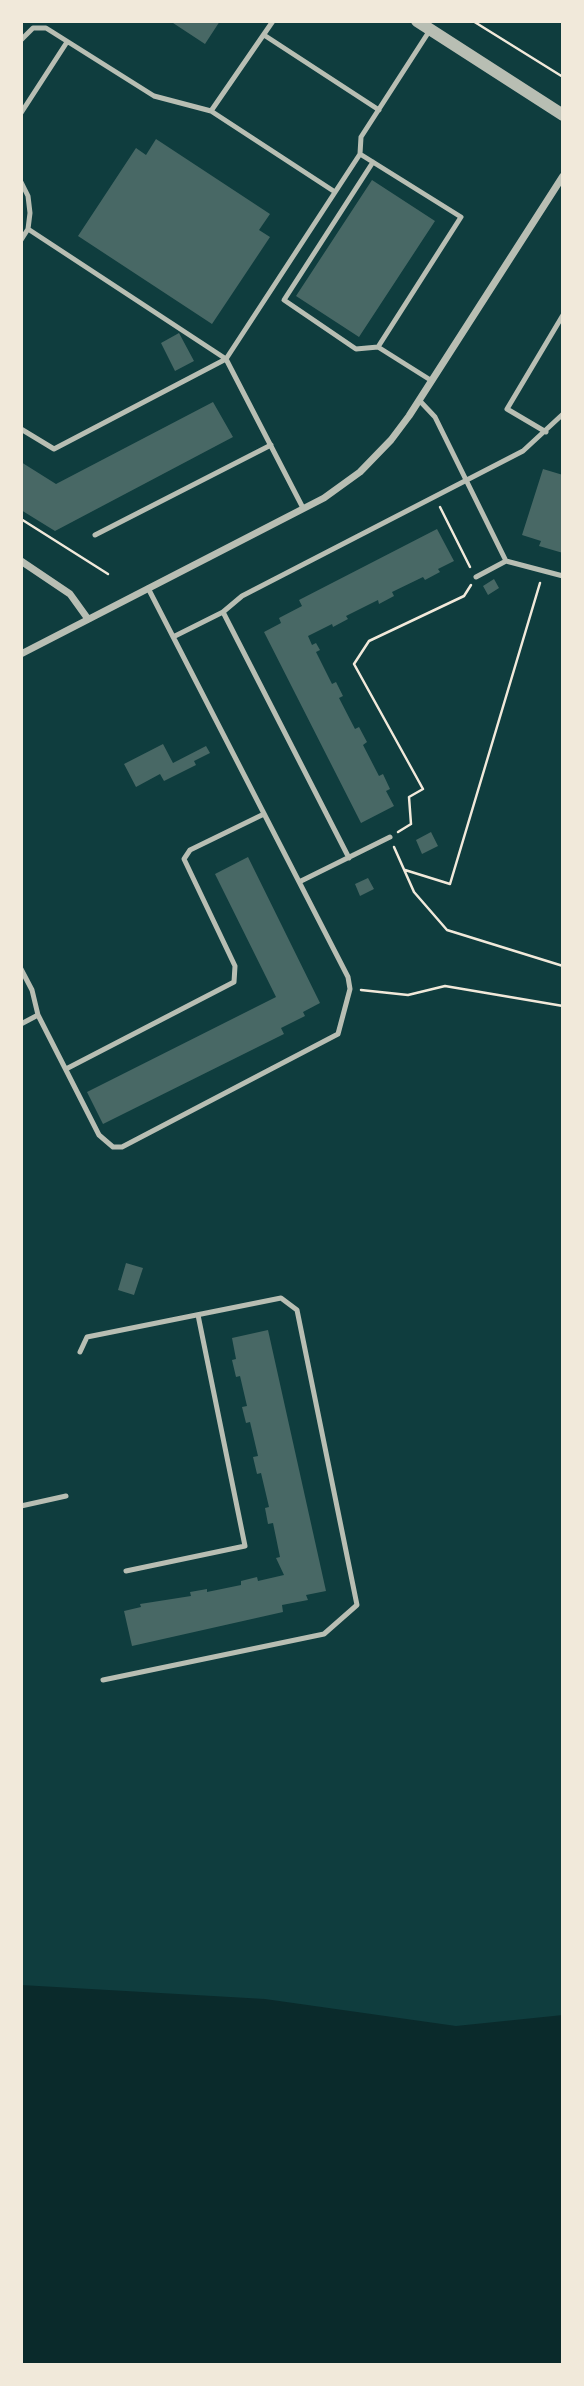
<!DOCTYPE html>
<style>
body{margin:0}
#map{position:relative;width:584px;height:2386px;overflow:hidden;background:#0f3d3e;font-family:"Golos Text",sans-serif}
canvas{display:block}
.frame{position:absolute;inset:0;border:23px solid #f1e9da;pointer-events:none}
</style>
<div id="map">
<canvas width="584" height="2386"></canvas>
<div class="frame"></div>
</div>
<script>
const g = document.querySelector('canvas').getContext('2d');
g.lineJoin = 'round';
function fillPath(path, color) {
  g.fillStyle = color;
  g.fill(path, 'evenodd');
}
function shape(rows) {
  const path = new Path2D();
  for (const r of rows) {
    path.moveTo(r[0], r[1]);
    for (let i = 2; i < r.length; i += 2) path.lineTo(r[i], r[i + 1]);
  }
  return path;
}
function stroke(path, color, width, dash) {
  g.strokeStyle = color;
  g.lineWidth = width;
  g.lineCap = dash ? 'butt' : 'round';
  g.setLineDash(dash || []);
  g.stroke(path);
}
const water = shape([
 [21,1985,265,1999,456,2026,563,2015,563,2365,21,2365]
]);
const building = shape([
 [170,21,220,21,205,44],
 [156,139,270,214,259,230,270,237,212,324,78,236,136,148,146,155],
 [372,180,435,221,359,337,296,296],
 [179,333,194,361,175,371,161,343],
 [213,402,233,437,55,531,21,510,21,462,56,484],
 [543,469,563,475,563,553,539,546,541,541,522,535],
 [437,529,454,561,438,569,440,572,425,580,423,577,392,592,394,596,379,604,378,600,346,616,348,619,333,627,332,624,308,636,312,645,316,643,320,650,316,652,332,684,336,682,343,696,339,698,355,729,359,727,367,742,363,745,379,776,383,774,390,789,386,791,394,806,361,823,264,632,281,623,279,618,302,606,299,600],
 [494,579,499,588,488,595,483,586],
 [163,744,173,763,206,746,210,753,194,761,196,765,164,781,160,774,136,787,124,764],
 [431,832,438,846,422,854,416,840],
 [248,857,320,1003,303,1012,305,1016,281,1028,284,1034,103,1124,87,1092,276,997,215,874],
 [368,878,374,889,360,896,355,884],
 [126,1263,143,1268,134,1295,118,1290],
 [268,1330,326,1591,306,1595,308,1600,282,1605,283,1612,132,1646,124,1611,141,1607,140,1604,191,1596,190,1592,207,1589,207,1592,241,1585,241,1581,257,1577,258,1581,284,1575,276,1558,280,1557,273,1523,268,1524,265,1508,269,1507,261,1473,257,1474,253,1457,258,1456,250,1422,246,1423,242,1407,247,1406,240,1376,236,1377,232,1360,236,1359,232,1338]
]);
const path = shape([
 [473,21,563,77],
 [440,507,470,567],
 [21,519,108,574],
 [398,832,411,824,409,797,423,789,354,664,369,641,464,596,471,585],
 [394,847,414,892,447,930,563,966],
 [405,870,450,884,540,583],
 [361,990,408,995,445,986,563,1006]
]);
const service = shape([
 [273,21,211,111,335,192],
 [264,35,379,110],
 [21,40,33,28,46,28,154,96,211,111],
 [21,113,67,42],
 [360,154,461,217,378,347,432,381],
 [373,162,284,300,356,349,378,347],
 [21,182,28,196,30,213,28,229,21,240],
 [28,229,226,359,360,154,361,137,430,30],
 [419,400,435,417,506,561,563,576],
 [21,429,54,449,226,359,303,508],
 [546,432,507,409,563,315],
 [95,535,271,445],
 [476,577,506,561],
 [173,637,223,612],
 [349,858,223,612,242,596,523,451,563,414],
 [299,882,390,837],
 [21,969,32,990,38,1015,99,1135,113,1147,122,1147,338,1034,350,989,348,977,148,588],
 [21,1024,38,1015],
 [66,1069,234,982,235,966,184,859,190,850,264,814],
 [80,1352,87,1337,281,1298,297,1310,357,1605,324,1634,103,1680],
 [21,1506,66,1496],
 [126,1571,245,1546,198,1315]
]);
const minor = shape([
 [21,561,70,594,88,619],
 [21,654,324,498,360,472,391,440,409,416,563,176]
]);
const tertiary = shape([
 [417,21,563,115]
]);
fillPath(water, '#0a2a2b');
fillPath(building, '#486865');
stroke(path, '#f1e9da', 2.5);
stroke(service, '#b8beb3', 5);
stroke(minor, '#b8beb3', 7);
stroke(tertiary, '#b8beb3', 12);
</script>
